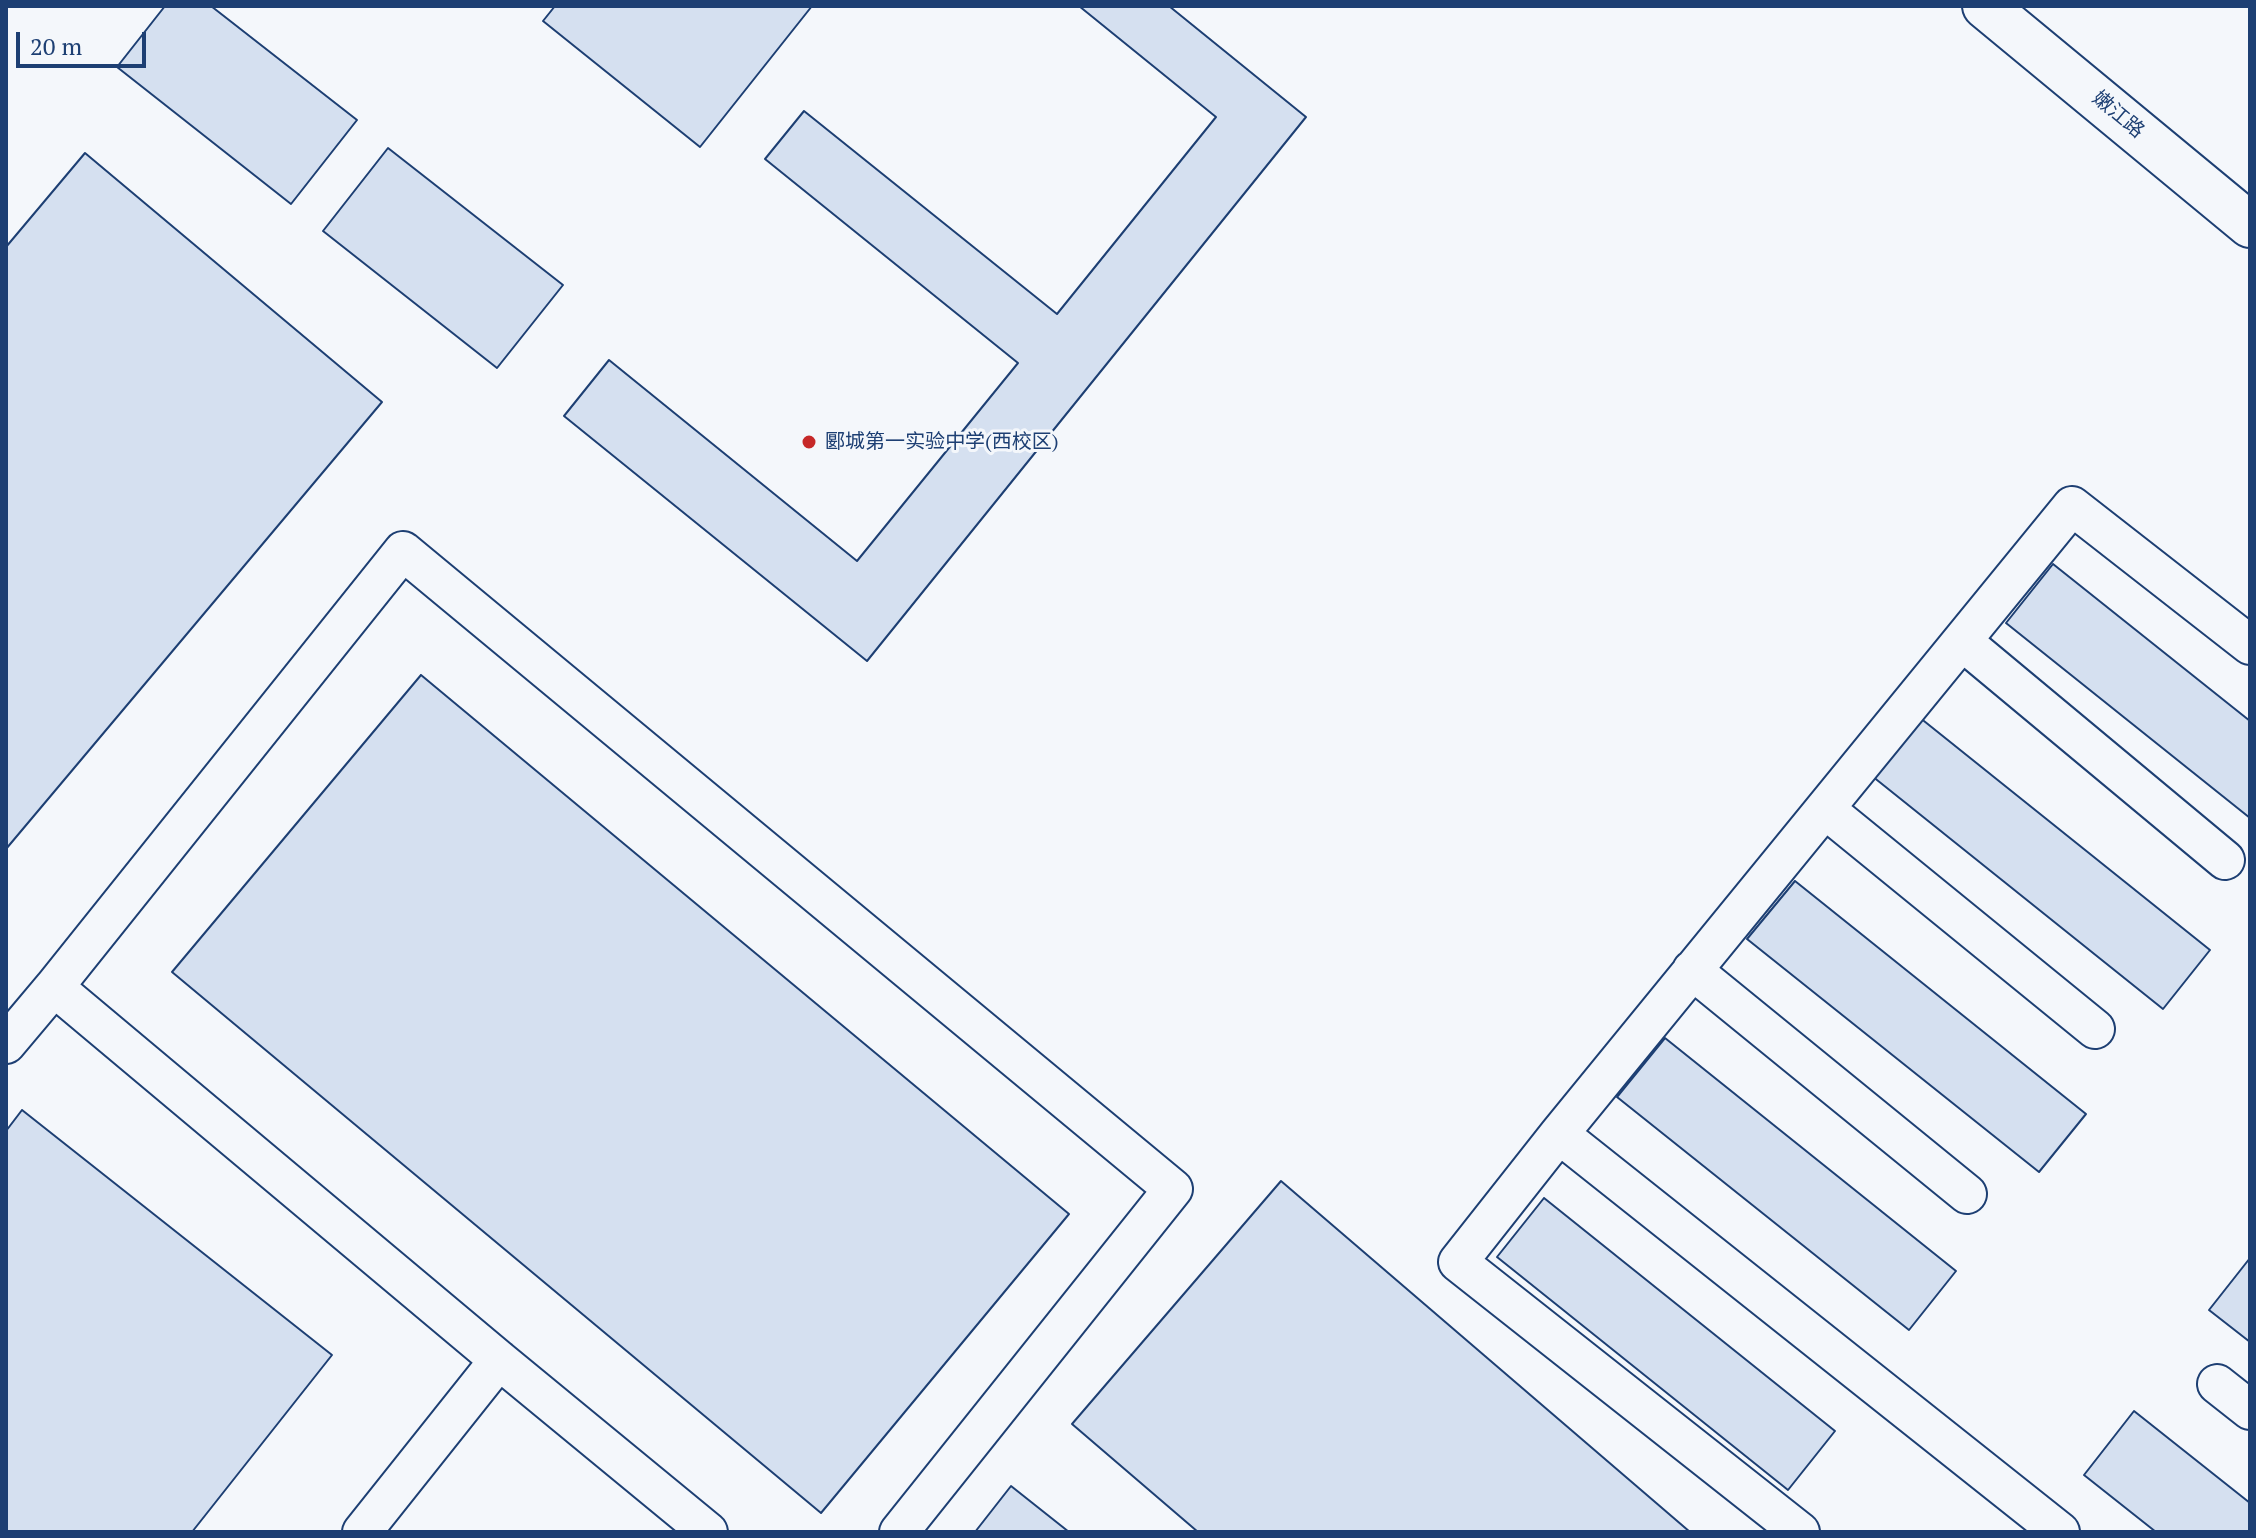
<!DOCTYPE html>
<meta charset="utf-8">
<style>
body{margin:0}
#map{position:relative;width:2256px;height:1538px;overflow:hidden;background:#f4f7fb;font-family:"PT Serif",serif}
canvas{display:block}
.frame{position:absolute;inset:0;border:8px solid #1d3f73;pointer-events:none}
.scale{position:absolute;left:16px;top:32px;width:130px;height:36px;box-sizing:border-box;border:4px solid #1d3f73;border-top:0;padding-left:10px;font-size:24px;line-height:28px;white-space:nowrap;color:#1d3f73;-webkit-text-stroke:6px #f4f7fb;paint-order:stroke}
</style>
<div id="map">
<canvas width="2256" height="1538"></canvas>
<div class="frame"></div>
<div class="scale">20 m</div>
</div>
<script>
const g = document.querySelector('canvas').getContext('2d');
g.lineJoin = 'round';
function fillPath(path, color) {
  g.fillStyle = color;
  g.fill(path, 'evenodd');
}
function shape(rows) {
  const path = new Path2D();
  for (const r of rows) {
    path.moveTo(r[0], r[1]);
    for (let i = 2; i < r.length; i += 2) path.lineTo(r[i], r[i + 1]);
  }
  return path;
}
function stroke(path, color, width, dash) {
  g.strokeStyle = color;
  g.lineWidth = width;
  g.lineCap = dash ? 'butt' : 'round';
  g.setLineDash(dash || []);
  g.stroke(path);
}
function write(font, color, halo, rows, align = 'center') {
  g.font = font + ' "PT Serif","Noto Sans SC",serif';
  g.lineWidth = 6;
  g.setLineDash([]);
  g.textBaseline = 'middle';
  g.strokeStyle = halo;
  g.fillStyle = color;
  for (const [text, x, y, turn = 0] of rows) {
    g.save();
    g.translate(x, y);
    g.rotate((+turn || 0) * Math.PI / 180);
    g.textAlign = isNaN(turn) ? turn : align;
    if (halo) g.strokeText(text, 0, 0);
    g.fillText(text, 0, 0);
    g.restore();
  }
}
const building = shape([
 [165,6,211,6,357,120,291,204,117,67,165,6],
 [555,6,812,6,700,147,543,21,555,6],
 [1079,6,1169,6,1306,117,867,661,564,416,609,360,857,561,1018,363,765,159,804,111,1057,314,1216,117,1079,6],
 [388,148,563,285,497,368,323,231,388,148],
 [85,153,382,402,6,849,6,247,85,153],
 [2053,564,2250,721,2250,818,2006,623,2053,564],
 [421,675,1069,1214,821,1513,172,972,421,675],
 [1919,717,2210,950,2163,1009,1872,776,1919,717],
 [1795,881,2086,1114,2039,1172,1747,939,1795,881],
 [1665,1038,1956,1271,1909,1330,1617,1097,1665,1038],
 [22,1110,332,1355,192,1532,6,1532,6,1131,22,1110],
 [1281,1181,1690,1532,1198,1532,1072,1424,1281,1181],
 [1544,1198,1835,1431,1788,1490,1497,1257,1544,1198],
 [2250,1258,2250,1342,2209,1310,2250,1258],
 [2134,1411,2250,1503,2250,1532,2156,1532,2084,1475,2134,1411],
 [1011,1486,1069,1532,975,1532,1011,1486]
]);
const minor = shape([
 [1962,641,2225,860],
 [1825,809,2095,1029],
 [1692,970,1967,1194],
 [54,987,403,551,1173,1189,899,1532],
 [6,1044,54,987,499,1360,708,1532],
 [1559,1134,2060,1532],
 [2217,1384,2250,1410],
 [362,1532,499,1360],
 [1800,1532,1458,1262,1559,1134,2072,506,2250,645]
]);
const tertiary = shape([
 [1985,6,2250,225]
]);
const markers = [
 [809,442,8,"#c62828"]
];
const streetNames = [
 ["嫩江路",2118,115,40]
];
const poiNames = [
 ["郾城第一实验中学(西校区)",825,442]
];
fillPath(building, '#d5e0f0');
stroke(building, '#1d3f73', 2);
stroke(minor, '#1d3f73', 42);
stroke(tertiary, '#1d3f73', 48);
stroke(minor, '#f4f7fb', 38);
stroke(tertiary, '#f4f7fb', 44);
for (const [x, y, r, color] of markers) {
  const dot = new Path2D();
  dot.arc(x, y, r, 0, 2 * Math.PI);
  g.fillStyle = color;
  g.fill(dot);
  stroke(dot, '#f4f7fb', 3);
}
write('20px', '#1d3f73', '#f4f7fb', streetNames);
write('20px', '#1d3f73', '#f4f7fb', poiNames, 'left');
</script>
